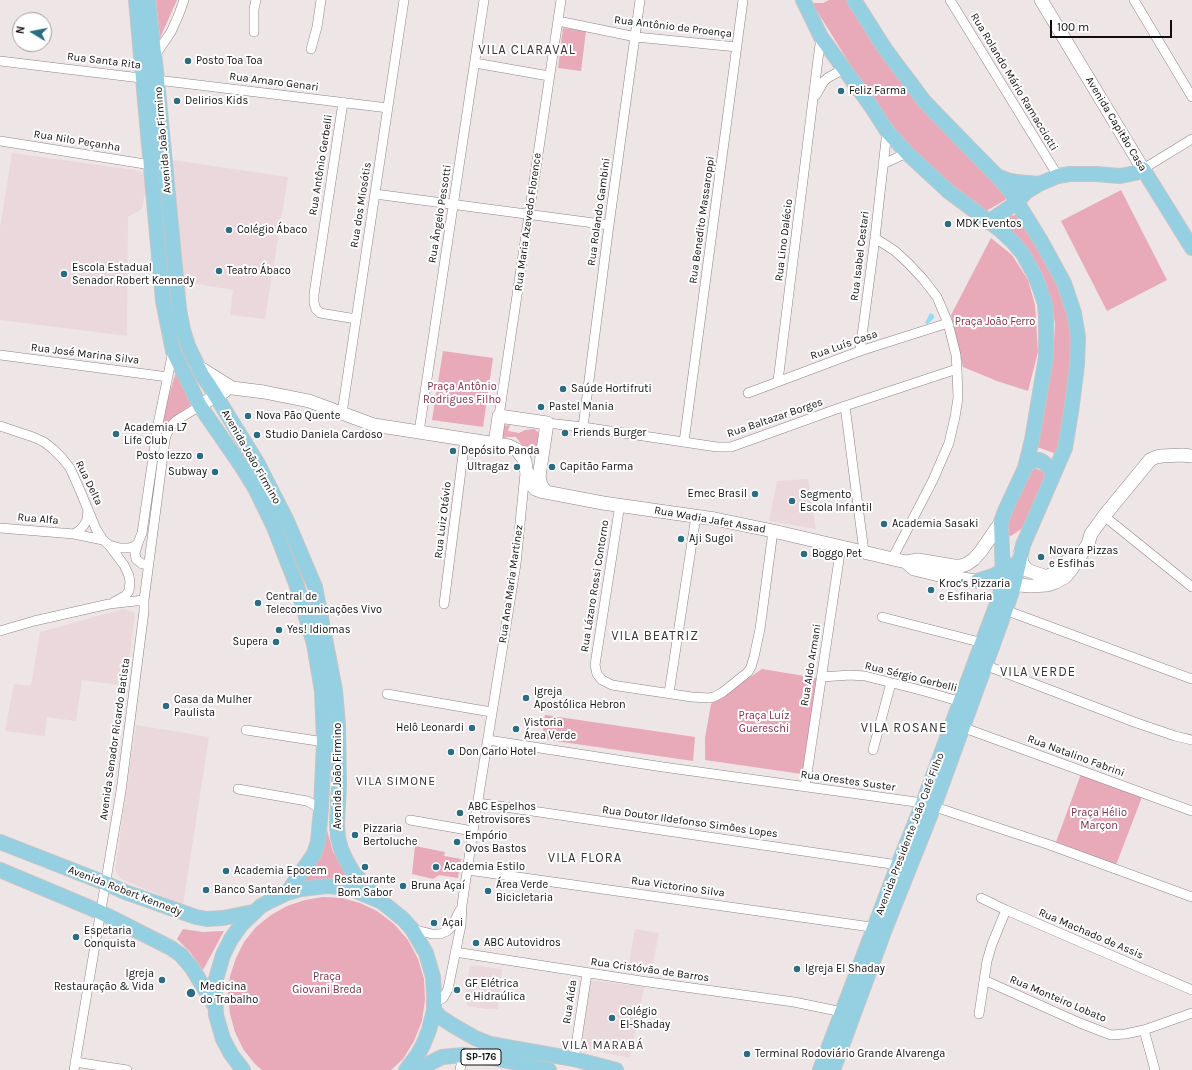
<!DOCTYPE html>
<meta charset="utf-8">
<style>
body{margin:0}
#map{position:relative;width:1192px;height:1070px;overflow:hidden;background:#eee5e7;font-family:Karla,sans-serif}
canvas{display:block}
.north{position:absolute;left:12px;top:12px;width:40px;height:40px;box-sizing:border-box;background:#fff;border:1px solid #9f9e9f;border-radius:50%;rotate:280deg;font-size:11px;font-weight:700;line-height:16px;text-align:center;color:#100d0e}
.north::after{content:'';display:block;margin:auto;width:14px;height:18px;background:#2b6c80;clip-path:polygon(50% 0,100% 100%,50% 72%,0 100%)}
.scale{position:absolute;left:1050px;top:20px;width:122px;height:18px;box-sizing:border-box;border:2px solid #100d0e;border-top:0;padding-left:5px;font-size:12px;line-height:14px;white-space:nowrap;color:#100d0e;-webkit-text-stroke:3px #fff;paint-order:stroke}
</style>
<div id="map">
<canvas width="1192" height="1070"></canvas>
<div class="north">N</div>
<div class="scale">100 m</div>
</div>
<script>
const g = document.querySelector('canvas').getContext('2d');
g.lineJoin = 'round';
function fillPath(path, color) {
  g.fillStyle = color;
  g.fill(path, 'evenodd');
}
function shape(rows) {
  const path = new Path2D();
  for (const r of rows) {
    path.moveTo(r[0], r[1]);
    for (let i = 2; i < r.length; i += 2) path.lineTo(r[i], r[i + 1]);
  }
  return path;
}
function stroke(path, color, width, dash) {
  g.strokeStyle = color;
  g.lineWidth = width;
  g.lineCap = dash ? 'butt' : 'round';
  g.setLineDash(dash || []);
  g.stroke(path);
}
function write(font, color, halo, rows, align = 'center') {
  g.font = font + ' Karla,sans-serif';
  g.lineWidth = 4;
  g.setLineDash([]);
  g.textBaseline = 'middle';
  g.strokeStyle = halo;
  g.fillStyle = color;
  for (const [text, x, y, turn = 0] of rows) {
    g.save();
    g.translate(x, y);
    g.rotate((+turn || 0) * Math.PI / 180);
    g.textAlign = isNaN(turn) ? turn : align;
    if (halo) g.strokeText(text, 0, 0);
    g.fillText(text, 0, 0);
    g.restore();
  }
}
const built = shape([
 [12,153,135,170,142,172,147,176,149,188,144,197,142,209,128,217,127,336,0,320,0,228],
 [172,160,288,177,265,319,230,315,233,290,184,282],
 [808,479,816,529,769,521,777,481],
 [123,609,131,611,135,614,126,686,82,680,76,721,47,717,45,736,5,731,14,684,31,686,40,632],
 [136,725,209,737,183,905,121,879,115,870],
 [635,929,659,933,651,973,628,969],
 [470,965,502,969,498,1009,486,1009,468,1006,465,1000],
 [590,980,644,987,630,1058,581,1048]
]);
const green = shape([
 [156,0,177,0,160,38],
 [829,0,846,0,879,50,1008,193,1005,200,988,210,983,211,978,208,934,170,904,140,871,98,812,3,823,3],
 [563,28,586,31,581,71,558,68],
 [1121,190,1167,280,1107,311,1061,221],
 [1016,215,1022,218,1040,248,1072,318,1072,367,1057,454,1037,447,1046,402,1054,342,1055,323,1051,304,1009,229,1007,223,1010,216],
 [991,238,1012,255,1028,280,1035,305,1038,352,1028,391,997,381,963,367,951,315],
 [443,351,493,358,483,427,432,420],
 [176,372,182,386,191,405,176,415,161,428,168,398],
 [510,425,508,431,519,433,525,430,534,429,538,432,539,435,538,446,535,450,530,452,525,449,516,437,507,437,501,439,503,426],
 [1034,468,1047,473,1024,527,1011,536,1007,534,1005,526,1029,474],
 [762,669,817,678,802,774,705,760,705,738,711,704],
 [545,715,695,737,693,761,542,739],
 [1081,774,1142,797,1116,865,1056,842],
 [327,830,333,852,355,885,299,885,317,861],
 [415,846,445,852,444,856,461,859,458,878,439,875,433,879,412,874],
 [323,897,342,898,360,903,377,911,394,924,408,940,418,959,424,979,425,1000,422,1021,414,1041,403,1059,391,1070,262,1070,255,1064,243,1049,235,1032,230,1014,228,995,230,976,236,958,244,942,256,927,271,915,287,906,305,900],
 [183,929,203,932,224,931,203,970,190,952,177,939]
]);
const water = shape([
 [930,313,934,315,934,318,928,324,925,323]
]);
const street = shape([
 [950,0,1058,176],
 [1134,0,1192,97],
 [558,21,636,37,737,47],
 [254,32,254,9,256,0],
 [311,49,317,27,321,0],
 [154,57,171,32,179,14,184,0],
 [0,61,388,108],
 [475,63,549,76],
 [816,95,824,81,829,77,844,69],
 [343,102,314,294,314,303,316,309,320,313,356,319],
 [0,141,151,165],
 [883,164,907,153],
 [1143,169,1192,139],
 [375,194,609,225],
 [875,238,895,251,909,264,923,279,937,297,948,323,956,355,957,369,958,398,955,417,949,443,933,480,892,559],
 [860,351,875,238,887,131],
 [0,355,168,377],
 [778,381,818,59,821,37],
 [748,393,860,351,948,323],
 [845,406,864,552],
 [342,413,404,0],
 [499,416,561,0],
 [547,423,583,427,717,447,731,447,845,406,957,369],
 [0,426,33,437,44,442,53,449,62,458,70,468,79,488,96,529,103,540,109,545,120,548,129,548,135,546,138,543,142,533,158,424,173,351],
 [583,427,609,225,640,0],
 [419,432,484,0],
 [684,442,743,0],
 [620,504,595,665,597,674,602,680,612,685,625,687,692,697,709,698,714,697,723,692,748,672,751,667,754,657,760,629,773,531],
 [1104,516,1192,587],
 [0,528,74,534,103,540],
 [74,534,80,530,84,525,87,520,88,509],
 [138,543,135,553,136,559,142,564,146,564,149,563],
 [109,545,124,565,129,576,130,582,129,591,125,596,114,602],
 [444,604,465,439],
 [1005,610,1192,679],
 [882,617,987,644],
 [0,631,34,621,109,604,144,600],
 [982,664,1134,722,1175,736,1192,740],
 [822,677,850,675,865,676,924,691,965,703],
 [669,693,696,516],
 [387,694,491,712],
 [959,726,1192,811],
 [246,730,324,742],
 [488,740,663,767,923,803,1050,845,1192,897],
 [873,750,891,683],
 [805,787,841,546],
 [238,789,307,801,321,809],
 [478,803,898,865],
 [410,820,473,831],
 [468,870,878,928],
 [981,898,1006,910,1192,990],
 [412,929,432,934,440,934,447,931,452,926,460,910],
 [455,952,641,981,794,1002,847,1013],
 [984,980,1080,1023,1111,1035,1125,1034,1144,1030,1192,1013],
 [434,1003,443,998,446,993,448,989,461,925,462,905,473,831,516,564,525,473],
 [979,1014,987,961,992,944,1006,910],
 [1144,1030,1155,1070],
 [574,1059,587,973],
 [75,1062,127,1070],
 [74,1070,121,791,129,729,144,611,144,600,165,440,167,433,172,425,177,420,200,406],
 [460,1070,463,1055]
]);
const secondary = shape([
 [1041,0,1143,169],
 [197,366,232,388,264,392,309,401,374,425,509,446,517,450,523,458,525,461,526,469,531,484,535,489,540,491,603,503,715,519,773,531,906,562,918,560,954,566,961,566,967,564,974,559,981,551,1001,522],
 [200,406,216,395,225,391],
 [495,444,499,416,547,423,539,477,541,485,546,492],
 [1020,554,1022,563,1027,570,1044,576,1048,576,1056,572,1069,559],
 [906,562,914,569,939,575,969,580,1030,586,1047,585,1056,582,1065,577,1071,570,1088,544,1091,534,1104,516,1150,460,1156,457,1162,456,1182,455,1192,456]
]);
const primary = shape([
 [136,0,163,301,173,351,200,406,242,467,255,488,274,527,297,586,314,644,322,691,324,742,321,809,318,842,314,854,287,893],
 [148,0,157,80,177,288,179,309,183,330,188,346,202,375,209,385,258,464,268,484,287,521,315,587,335,690,338,725,339,785,337,824,338,838,341,849,346,860,354,874,382,902],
 [803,0,821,37,871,106,887,131,907,153,948,191,999,229,1013,242,1023,254,1035,276,1039,286,1045,304,1046,317,1046,357,1032,440,1025,468,1005,511,1001,522,1003,577,1000,596,982,643,923,803,898,865,820,1070],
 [997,176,1007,180,1017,182,1039,184],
 [988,222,1016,203,1026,192,1039,184,1058,176,1070,174,1096,174,1120,176,1135,173,1143,169,1192,248],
 [1025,468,1030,462,1039,460,1043,462,1050,468,1052,472,1052,479],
 [977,581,993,576,1003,570,1009,565],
 [0,842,105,883,125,892,196,917,207,919,223,918,253,912],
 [0,870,100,912,171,948,181,955,192,968,215,1006],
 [434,1010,440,1017,454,1026,475,1038,490,1044,574,1059,616,1070],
 [243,1070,231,1054,223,1039,216,1015,215,993,216,979,223,955,231,939,241,925,261,906,270,901,287,893,301,889,327,886,339,887,356,891,382,902,403,919,412,929,426,953,433,977,434,994,434,1010,429,1030,423,1045,418,1054,406,1070],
 [416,1070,442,1057,463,1055,494,1058,549,1070],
 [833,1070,885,929,934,806,1008,603,1014,585,1023,545,1065,448,1071,412,1077,365,1078,337,1074,313,1064,283,1041,241,1010,191,997,176,948,126,924,101,885,49,854,0]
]);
const markers = [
 [188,61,4,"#2b6c80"],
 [841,91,4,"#2b6c80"],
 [177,101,4,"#2b6c80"],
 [948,224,4,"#2b6c80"],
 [229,230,4,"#2b6c80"],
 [219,271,4,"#2b6c80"],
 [64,274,4,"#2b6c80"],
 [563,389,4,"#2b6c80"],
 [541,407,4,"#2b6c80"],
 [248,416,4,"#2b6c80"],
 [565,433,4,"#2b6c80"],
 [116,434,4,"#2b6c80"],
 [257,435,4,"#2b6c80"],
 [453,451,4,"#2b6c80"],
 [200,456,4,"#2b6c80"],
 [517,467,4,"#2b6c80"],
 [552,467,4,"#2b6c80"],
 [215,472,4,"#2b6c80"],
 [755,494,4,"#2b6c80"],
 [792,501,4,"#2b6c80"],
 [884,524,4,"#2b6c80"],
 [681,539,4,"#2b6c80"],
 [804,554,4,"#2b6c80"],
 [1041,557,4,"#2b6c80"],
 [931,590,4,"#2b6c80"],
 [258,603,4,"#2b6c80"],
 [279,630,4,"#2b6c80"],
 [276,642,4,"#2b6c80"],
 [526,698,4,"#2b6c80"],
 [166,706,4,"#2b6c80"],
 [472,728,4,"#2b6c80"],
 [516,729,4,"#2b6c80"],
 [451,752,4,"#2b6c80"],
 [460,813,4,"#2b6c80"],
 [355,835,4,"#2b6c80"],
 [457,842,4,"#2b6c80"],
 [365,867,4,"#2b6c80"],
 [436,867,4,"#2b6c80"],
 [226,871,4,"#2b6c80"],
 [403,886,4,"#2b6c80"],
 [206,890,4,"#2b6c80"],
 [488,891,4,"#2b6c80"],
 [434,923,4,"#2b6c80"],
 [76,937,4,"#2b6c80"],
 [476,943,4,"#2b6c80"],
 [797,969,4,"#2b6c80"],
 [162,980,4,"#2b6c80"],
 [457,990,4,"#2b6c80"],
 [191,993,5,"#2b6c80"],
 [612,1018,4,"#2b6c80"],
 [747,1054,4,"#2b6c80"]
];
const shields = [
 [481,1057,40]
];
const shieldNames = [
 ["SP-176",481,1057]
];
const streetNames = [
 ["Rua Antônio de Proença",673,27,7],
 ["Rua Santa Rita",104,61,7],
 ["Rua Amaro Genari",274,82,7],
 ["Rua Rolando Mário Ramacciotti",1014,82,59],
 ["Avenida Capitão Casa",1116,124,59],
 ["Avenida João Firmino",163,140,-95],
 ["Rua Nilo Peçanha",77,141,9],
 ["Rua Antônio Gerbelli",321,165,-81],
 ["Rua dos Miosótis",361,205,-81],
 ["Rua Rolando Gambini",599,212,-82],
 ["Rua Ângelo Pessotti",440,214,-81],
 ["Rua Benedito Massaroppi",702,220,-82],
 ["Rua Maria Azevedo Florence",528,222,-82],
 ["Rua Lino Dalécio",784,240,-83],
 ["Rua Isabel Cestari",860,256,-83],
 ["Rua Luís Casa",844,345,-19],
 ["Rua José Marina Silva",85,354,7],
 ["Rua Baltazar Borges",775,418,-19],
 ["Avenida João Firmino",251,457,60],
 ["Rua Delta",89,483,64],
 ["Rua Alfa",38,519,5],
 ["Rua Luiz Otávio",443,520,-83],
 ["Rua Wadia Jafet Assad",710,520,10],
 ["Rua Ana Maria Martinez",511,584,-82],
 ["Rua Lázaro Rossi Contorno",595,586,-81],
 ["Rua Aldo Armani",811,665,-81],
 ["Rua Sérgio Gerbelli",911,677,14],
 ["Avenida Senador Ricardo Batista",115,739,-82],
 ["Rua Natalino Fabrini",1076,756,20],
 ["Avenida João Firmino",338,776,-90],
 ["Rua Orestes Suster",848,781,8],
 ["Rua Doutor Ildefonso Simões Lopes",690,822,8],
 ["Avenida Presidente João Café Filho",910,834,-69],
 ["Rua Victorino Silva",678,887,8],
 ["Avenida Robert Kennedy",125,891,21],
 ["Rua Machado de Assis",1091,934,23],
 ["Rua Cristóvão de Barros",650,970,8],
 ["Rua Monteiro Lobato",1058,999,23],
 ["Rua Aída",570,1002,-81]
];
const poiNames = [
 ["Posto Toa Toa",196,61],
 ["Feliz Farma",849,91],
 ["Delirios Kids",185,101],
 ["MDK Eventos",956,224],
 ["Colégio Ábaco",237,230],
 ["Escola Estadual",72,268],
 ["Senador Robert Kennedy",72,281],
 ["Teatro Ábaco",227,271],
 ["Saúde Hortifruti",571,389],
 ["Pastel Mania",549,407],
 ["Nova Pão Quente",256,416],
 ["Academia L7",124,428],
 ["Life Club",124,441],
 ["Friends Burger",573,433],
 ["Studio Daniela Cardoso",265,435],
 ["Depósito Panda",461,451],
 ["Posto Iezzo",192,456,"right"],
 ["Ultragaz",509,467,"right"],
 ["Capitão Farma",560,467],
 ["Subway",207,472,"right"],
 ["Emec Brasil",747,494,"right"],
 ["Segmento",800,495],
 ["Escola Infantil",800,508],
 ["Academia Sasaki",892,524],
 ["Aji Sugoi",689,539],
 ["Novara Pizzas",1049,551],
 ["e Esfihas",1049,564],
 ["Boggo Pet",812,554],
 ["Kroc's Pizzaria",939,584],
 ["e Esfiharia",939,597],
 ["Central de",266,597],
 ["Telecomunicações Vivo",266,610],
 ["Yes! Idiomas",287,630],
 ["Supera",268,642,"right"],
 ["Igreja",534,692],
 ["Apostólica Hebron",534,705],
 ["Casa da Mulher",174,700],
 ["Paulista",174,713],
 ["Vistoria",524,723],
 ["Área Verde",524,736],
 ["Helô Leonardi",464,728,"right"],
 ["Don Carlo Hotel",459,752],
 ["ABC Espelhos",468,807],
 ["Retrovisores",468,820],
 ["Pizzaria",363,829],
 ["Bertoluche",363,842],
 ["Empório",465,836],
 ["Ovos Bastos",465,849],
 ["Academia Estilo",444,867],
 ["Academia Epocem",234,871],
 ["Restaurante",365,880,"center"],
 ["Bom Sabor",365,893,"center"],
 ["Área Verde",496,885],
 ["Bicicletaria",496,898],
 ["Bruna Açaí",411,886],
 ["Banco Santander",214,890],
 ["Açai",442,923],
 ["Espetaria",84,931],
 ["Conquista",84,944],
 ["ABC Autovidros",484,943],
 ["Igreja El Shaday",805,969],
 ["Igreja",154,974,"right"],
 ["Restauração & Vida",154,987,"right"],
 ["GF Elétrica",465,984],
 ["e Hidraúlica",465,997],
 ["Medicina",200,987],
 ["do Trabalho",200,1000],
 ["Colégio",620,1012],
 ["El-Shaday",620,1025],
 ["Terminal Rodoviário Grande Alvarenga",755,1054]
];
const parkNames = [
 ["Praça João Ferro",995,322],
 ["Praça Antônio",462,387],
 ["Rodrigues Filho",462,400],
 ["Praça Luíz",764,716],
 ["Guereschi",764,729],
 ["Praça Hélio",1099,813],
 ["Marçon",1099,826],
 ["Praça",327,977],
 ["Giovani Breda",327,990]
];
const neighbourhoodNames = [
 ["VILA SIMONE",396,782],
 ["VILA MARABÁ",603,1046]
];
const quarterNames = [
 ["VILA CLARAVAL",527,50],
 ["VILA BEATRIZ",655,636],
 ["VILA VERDE",1038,672],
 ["VILA ROSANE",904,728],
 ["VILA FLORA",585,858]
];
fillPath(built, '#ead8dc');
fillPath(green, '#e8a9b9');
fillPath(water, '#94dcf5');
stroke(street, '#8d8486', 10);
stroke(secondary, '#8d8486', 14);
stroke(primary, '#c6c5c5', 16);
stroke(street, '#fff', 9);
stroke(secondary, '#fff', 13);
stroke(primary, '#94d0e2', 14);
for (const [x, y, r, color] of markers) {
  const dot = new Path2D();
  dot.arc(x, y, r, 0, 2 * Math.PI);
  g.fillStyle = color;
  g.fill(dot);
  stroke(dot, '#fff', 1.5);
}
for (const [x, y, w] of shields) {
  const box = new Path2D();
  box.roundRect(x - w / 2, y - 8, w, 16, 3);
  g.fillStyle = '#fff';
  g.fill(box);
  stroke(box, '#100d0e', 1);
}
write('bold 10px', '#100d0e', null, shieldNames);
write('11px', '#100d0e', '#fff', streetNames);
write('11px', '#100d0e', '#fff', poiNames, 'left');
write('11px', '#7b2e48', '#fff', parkNames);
g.letterSpacing = '1px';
write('12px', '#393234', '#fff', neighbourhoodNames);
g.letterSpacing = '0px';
g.letterSpacing = '1px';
write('13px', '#393234', '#fff', quarterNames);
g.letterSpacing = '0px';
</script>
